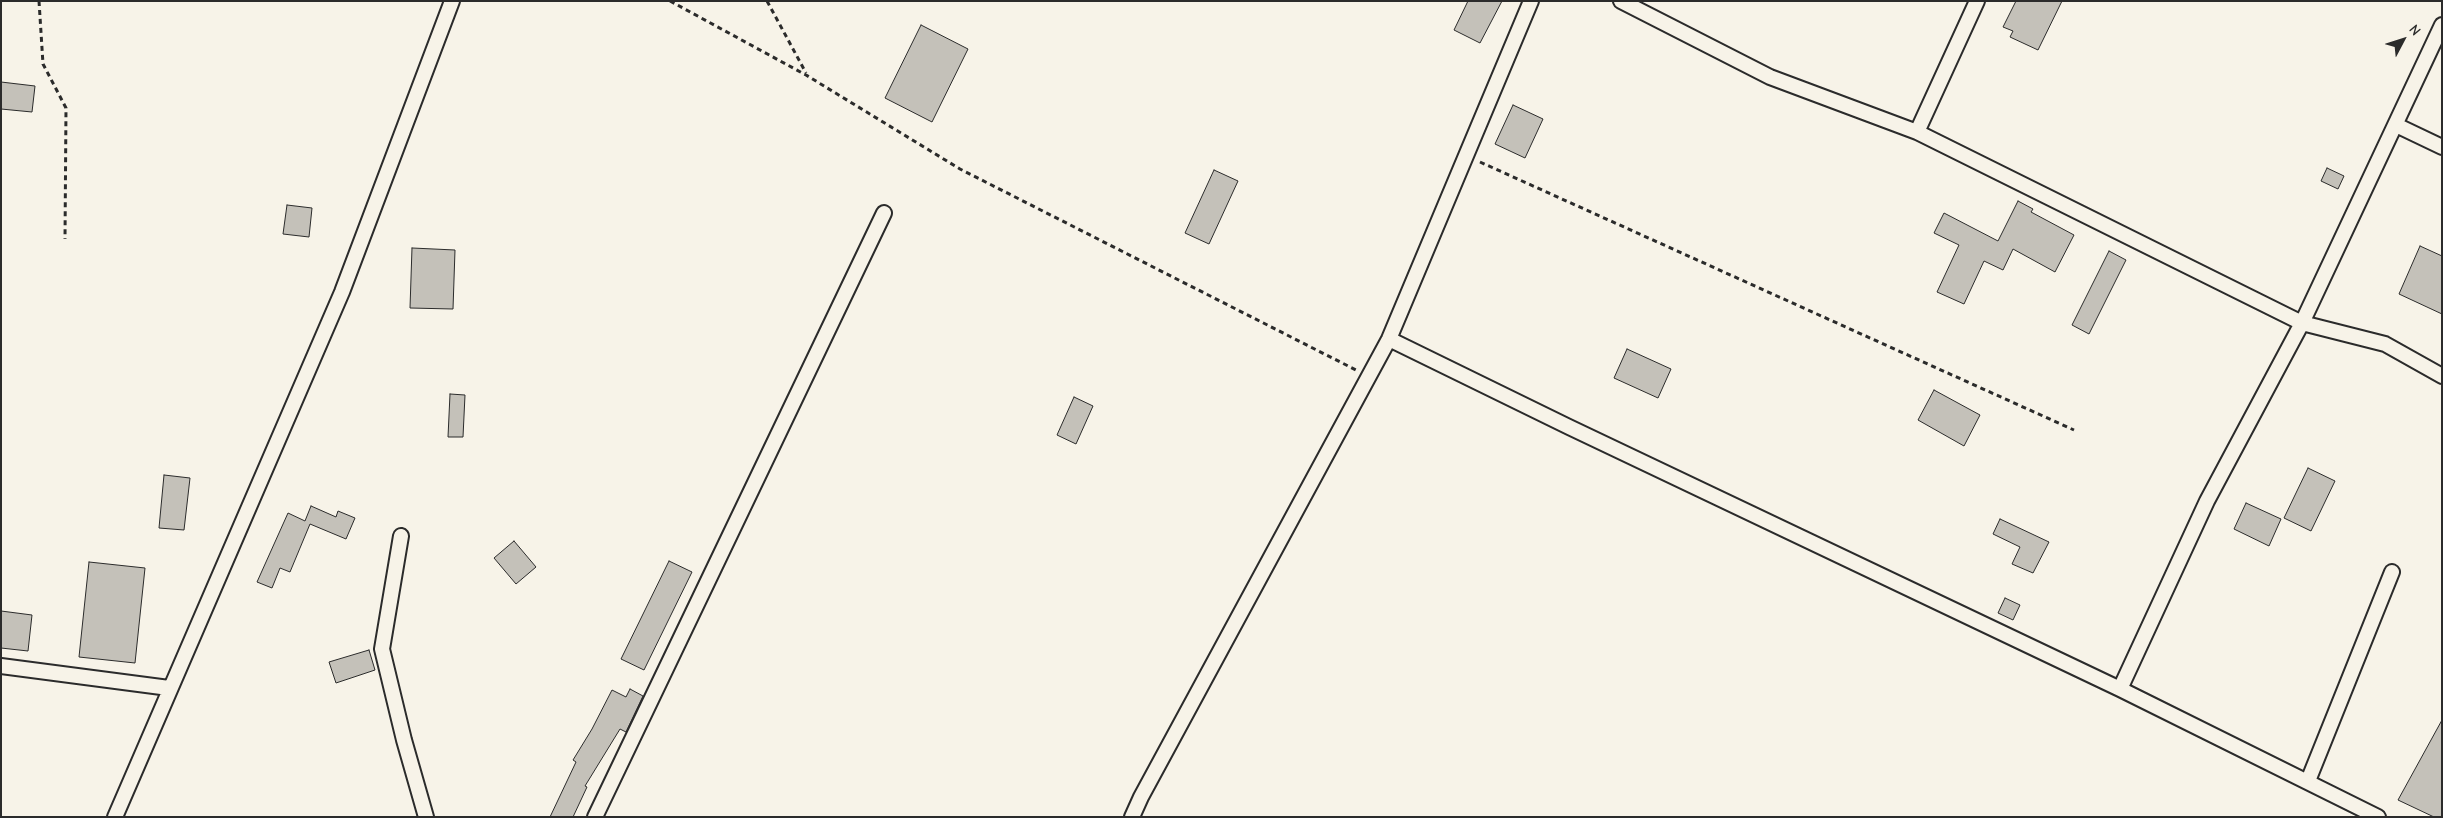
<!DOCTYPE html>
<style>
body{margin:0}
#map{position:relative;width:2443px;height:818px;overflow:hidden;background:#f7f3e8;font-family:"Comic Neue",sans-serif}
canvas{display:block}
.frame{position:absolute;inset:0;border:2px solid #2b2b2b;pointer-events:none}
.north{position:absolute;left:2378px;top:15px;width:50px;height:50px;-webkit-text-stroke:4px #f7f3e8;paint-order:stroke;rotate:50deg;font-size:14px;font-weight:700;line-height:20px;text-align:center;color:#2b2b2b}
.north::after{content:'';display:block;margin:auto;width:18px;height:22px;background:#2b2b2b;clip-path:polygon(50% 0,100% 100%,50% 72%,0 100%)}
</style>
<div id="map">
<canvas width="2443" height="818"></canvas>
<div class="frame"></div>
<div class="north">N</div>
</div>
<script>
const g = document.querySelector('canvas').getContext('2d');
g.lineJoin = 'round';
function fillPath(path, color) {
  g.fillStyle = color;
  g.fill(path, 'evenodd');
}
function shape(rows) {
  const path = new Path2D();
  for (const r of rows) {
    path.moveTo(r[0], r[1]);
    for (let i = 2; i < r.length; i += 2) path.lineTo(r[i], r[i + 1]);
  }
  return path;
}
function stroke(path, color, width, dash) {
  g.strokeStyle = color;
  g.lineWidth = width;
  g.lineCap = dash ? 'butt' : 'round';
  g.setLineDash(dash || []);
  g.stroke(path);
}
const building = shape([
 [1468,1,1502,1,1480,43,1454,30,1468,1],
 [2016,1,2062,1,2038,50,2010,37,2013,31,2003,27,2016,1],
 [921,25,968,49,932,122,885,98,921,25],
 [1,82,35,86,32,112,1,109,1,82],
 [1513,105,1543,119,1525,158,1495,144,1513,105],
 [2327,168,2344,176,2338,189,2321,181,2327,168],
 [1214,170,1238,181,1209,244,1185,233,1214,170],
 [2018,201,2033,209,2031,212,2074,235,2055,272,2013,249,2003,270,1984,261,1964,304,1937,292,1959,245,1934,233,1944,213,1998,241,2018,201],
 [287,205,312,208,309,237,283,234,287,205],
 [2420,246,2442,256,2442,314,2399,294,2420,246],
 [412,248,455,250,453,309,410,308,412,248],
 [2109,251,2126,260,2089,334,2072,325,2109,251],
 [1627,349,1671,369,1658,398,1614,378,1627,349],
 [1934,390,1980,415,1964,446,1918,420,1934,390],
 [450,394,465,395,463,437,448,437,450,394],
 [1074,397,1093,406,1076,444,1057,435,1074,397],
 [2308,468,2335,481,2311,531,2284,518,2308,468],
 [164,475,190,478,184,530,159,528,164,475],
 [2246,503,2281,519,2269,546,2234,529,2246,503],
 [311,506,336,517,338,511,355,518,346,539,310,524,290,572,280,568,272,588,257,582,288,513,305,521,311,506],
 [2000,519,2049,542,2033,573,2012,564,2020,547,1993,534,2000,519],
 [514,541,536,567,516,584,494,558,514,541],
 [669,561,692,572,644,670,621,659,669,561],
 [89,562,145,568,135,663,79,657,89,562],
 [2005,598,2020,605,2013,620,1998,613,2005,598],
 [1,611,32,615,28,651,1,648,1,611],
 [369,650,375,670,336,683,329,662,369,650],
 [630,689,643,696,626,732,620,729,585,786,587,787,573,817,550,817,576,762,573,760,592,729,612,690,626,697,630,689],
 [2442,720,2442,817,2434,817,2398,800,2442,720]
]);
const path = shape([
 [39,1,43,64,66,108,65,239],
 [670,1,806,75,960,169,1356,370],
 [767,1,806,73],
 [1480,162,2074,430]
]);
const street = shape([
 [1621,1,1770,77,1917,132,2302,323,2385,344,2442,376],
 [2396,125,2442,147],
 [1917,132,1977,1],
 [1389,339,1569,427,2120,689,2378,817],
 [401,536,382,649,404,740,426,817],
 [1,666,169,688],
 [2120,689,2207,501,2302,323,2442,25],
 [2308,781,2392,572],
 [115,817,342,292,452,1],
 [595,817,884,213],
 [1132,817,1141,797,1389,339,1531,1]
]);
fillPath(building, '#c4c1b9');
stroke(building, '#2b2b2b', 1);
stroke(street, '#2b2b2b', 18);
stroke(path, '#2b2b2b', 3, [5, 4]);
stroke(street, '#f7f3e8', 14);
</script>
